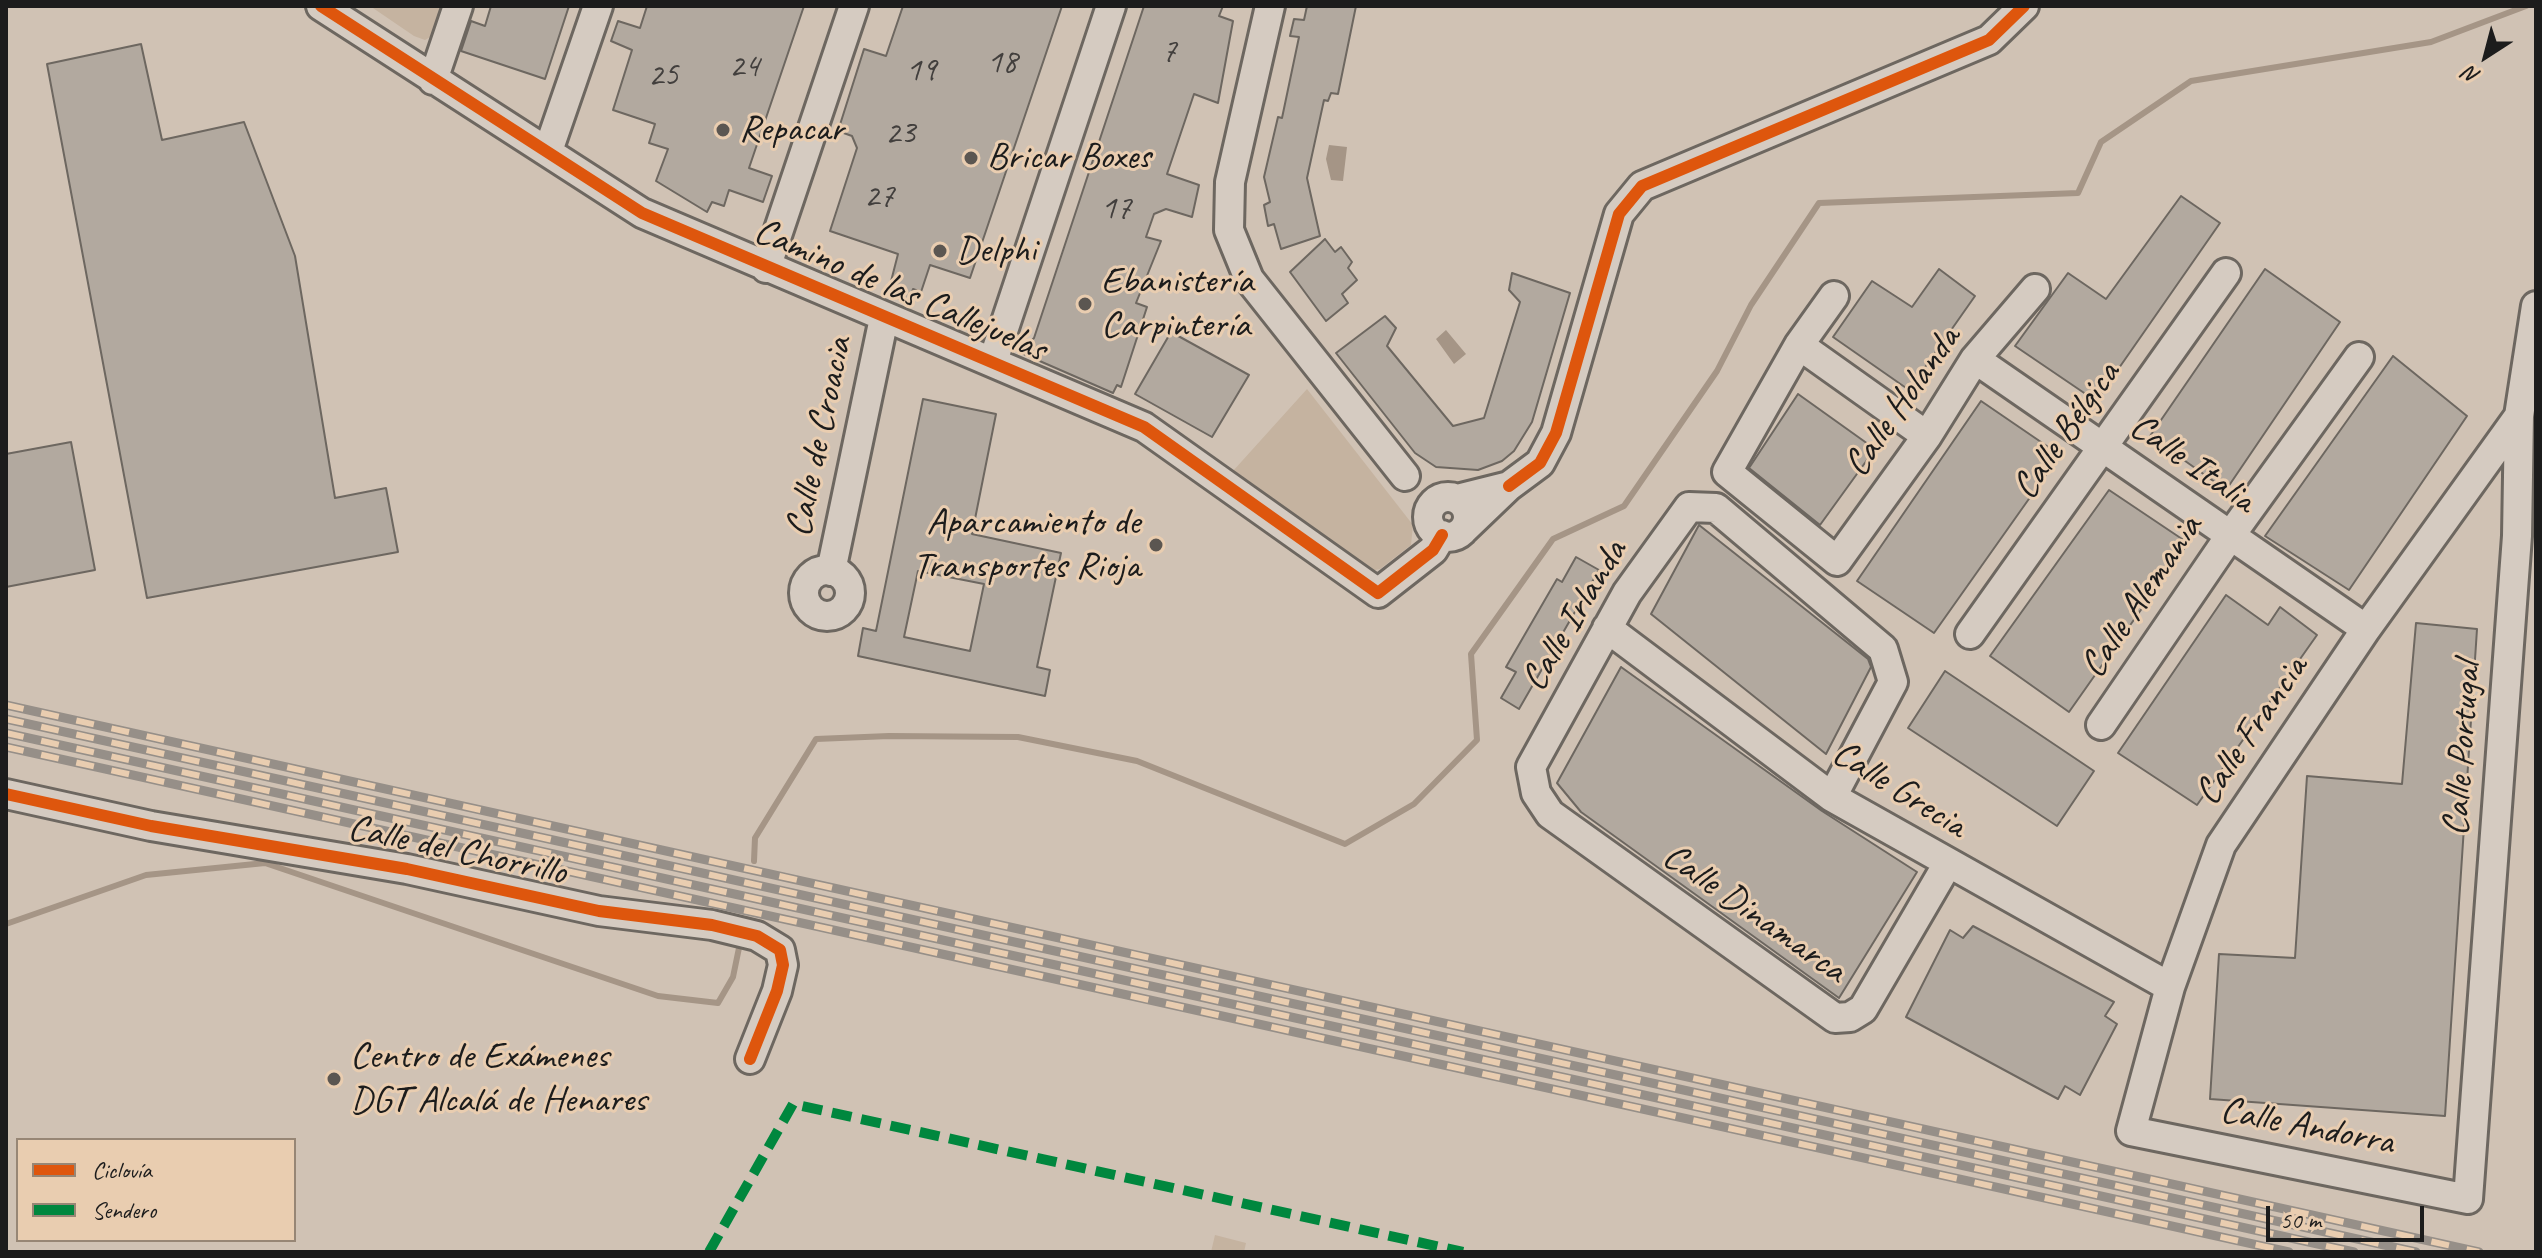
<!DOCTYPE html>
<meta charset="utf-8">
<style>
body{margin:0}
#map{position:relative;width:2542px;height:1258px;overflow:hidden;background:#d0c2b4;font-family:Caveat,sans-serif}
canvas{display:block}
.frame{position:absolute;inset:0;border:8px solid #1c1c1c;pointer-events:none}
.legend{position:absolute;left:16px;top:1138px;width:280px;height:104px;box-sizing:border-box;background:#e9cdb0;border:2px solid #978675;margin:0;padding:10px 14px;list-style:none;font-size:24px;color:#1c1c1c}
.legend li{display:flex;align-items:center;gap:16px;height:40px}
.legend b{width:40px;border:2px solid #978675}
.north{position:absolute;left:2446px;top:16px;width:80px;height:80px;-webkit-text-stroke:6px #e9cdb0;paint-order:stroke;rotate:216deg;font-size:22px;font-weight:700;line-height:32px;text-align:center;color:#1c1c1c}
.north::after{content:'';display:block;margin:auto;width:28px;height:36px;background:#1c1c1c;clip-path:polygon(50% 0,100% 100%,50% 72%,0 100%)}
.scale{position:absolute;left:2266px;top:1206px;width:158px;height:36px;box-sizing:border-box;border:4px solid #1c1c1c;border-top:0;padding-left:10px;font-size:24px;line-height:28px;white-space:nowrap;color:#1c1c1c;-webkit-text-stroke:6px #e9cdb0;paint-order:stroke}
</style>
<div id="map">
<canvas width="2542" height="1258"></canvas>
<div class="frame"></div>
<ul class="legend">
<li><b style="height:10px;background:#de560d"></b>Ciclovía</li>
<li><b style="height:10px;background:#00873e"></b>Sendero</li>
</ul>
<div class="north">N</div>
<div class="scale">50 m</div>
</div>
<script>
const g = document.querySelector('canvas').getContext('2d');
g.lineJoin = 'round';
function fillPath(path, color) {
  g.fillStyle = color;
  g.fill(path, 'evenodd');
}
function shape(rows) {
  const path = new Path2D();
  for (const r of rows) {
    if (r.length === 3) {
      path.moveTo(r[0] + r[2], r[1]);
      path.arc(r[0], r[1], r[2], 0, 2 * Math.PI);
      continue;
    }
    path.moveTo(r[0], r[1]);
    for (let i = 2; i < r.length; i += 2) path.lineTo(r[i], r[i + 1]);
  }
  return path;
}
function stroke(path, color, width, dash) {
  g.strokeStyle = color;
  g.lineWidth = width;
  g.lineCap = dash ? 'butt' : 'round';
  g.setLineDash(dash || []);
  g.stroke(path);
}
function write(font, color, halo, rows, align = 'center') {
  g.font = font + ' Caveat,sans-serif';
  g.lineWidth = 6;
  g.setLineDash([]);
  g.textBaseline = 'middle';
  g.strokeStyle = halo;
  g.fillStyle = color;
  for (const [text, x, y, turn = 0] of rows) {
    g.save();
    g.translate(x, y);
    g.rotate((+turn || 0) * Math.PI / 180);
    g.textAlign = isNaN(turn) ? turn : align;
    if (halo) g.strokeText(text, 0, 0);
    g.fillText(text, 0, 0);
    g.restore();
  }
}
const green = shape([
 [370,6,443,6,432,36,425,40,414,36],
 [1307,389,1413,525,1411,545,1380,569,1371,571,1358,566,1233,471],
 [1215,1235,1246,1243,1244,1252,1211,1252]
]);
const water = shape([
 [1329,145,1347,147,1343,181,1331,180,1326,159],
 [1446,330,1466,354,1454,364,1436,339]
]);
const stream = shape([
 [754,861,755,838,816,739,889,736,1018,737,1137,761,1345,844,1414,804,1477,740,1471,654,1553,539,1624,506,1717,371,1751,305,1819,203,2078,193,2101,142,2191,81,2431,42,2526,6],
 [6,924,146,875,265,863,658,996,718,1003,733,977,740,943]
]);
const building = shape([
 [491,6,569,6,545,79,461,51,471,21,485,26,491,6],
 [647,6,804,6,749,168,772,176,763,202,729,190,724,206,712,202,707,212,656,181,668,149,649,143,655,124,613,110,632,50,611,41,618,21,640,28,647,6],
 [903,6,1062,6,970,278,930,265,921,292,913,289,908,303,888,293,898,254,830,231,857,148,852,136,838,131,864,49,886,56,903,6],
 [1144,6,1223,6,1219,16,1233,21,1218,103,1194,94,1167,174,1199,185,1192,217,1166,209,1154,214,1146,237,1161,241,1136,303,1147,307,1121,387,1117,385,1113,393,1019,352,1034,338,1144,6],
 [1307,6,1356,6,1338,94,1331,93,1328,101,1324,100,1307,178,1320,236,1281,249,1274,224,1268,226,1264,205,1270,202,1264,177,1278,117,1282,118,1299,37,1290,36,1294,19,1304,20,1307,6],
 [141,44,162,140,244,122,295,256,335,498,386,488,398,552,147,598,47,64,141,44],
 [2181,196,2220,223,2096,401,2015,346,2068,273,2106,299,2181,196],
 [1325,239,1335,252,1341,247,1352,262,1348,268,1357,280,1342,294,1348,303,1326,321,1290,272,1325,239],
 [1939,269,1975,296,1909,390,1833,337,1872,281,1912,307,1939,269],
 [2265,269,2340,322,2226,490,2150,436,2265,269],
 [1512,273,1570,293,1532,422,1514,451,1502,461,1478,470,1436,467,1415,453,1336,353,1385,316,1396,328,1387,346,1453,426,1484,418,1520,302,1509,290,1512,273],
 [1171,332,1249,375,1212,437,1135,394,1171,332],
 [2393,356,2467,416,2349,590,2265,536,2393,356],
 [1798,394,1875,449,1820,525,1749,468,1798,394],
 [923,399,996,414,972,534,1061,553,1037,667,1050,670,1045,696,858,656,863,628,876,631,923,399],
 [918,571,984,584,970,651,904,637,918,571],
 [1981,401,2060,455,1934,633,1857,581,1981,401],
 [71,442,95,570,6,587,6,454,71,442],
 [2109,490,2188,543,2069,712,1990,656,2109,490],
 [1699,525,1868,659,1871,667,1826,754,1651,614,1699,525],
 [1576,557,1599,570,1519,709,1501,698,1516,672,1506,667,1557,579,1562,582,1576,557],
 [2226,595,2268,625,2280,607,2317,635,2197,805,2118,753,2226,595],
 [2416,623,2477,629,2445,1116,2210,1099,2219,954,2295,958,2307,776,2402,784,2416,623],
 [1621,667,1822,811,1917,872,1839,998,1581,812,1557,783,1621,667],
 [1945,671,2094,771,2057,826,1908,728,1945,671],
 [1973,926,2114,1002,2105,1016,2117,1024,2080,1095,2065,1086,2058,1099,1906,1017,1950,930,1963,938,1973,926]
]);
const minor = shape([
 [321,6,642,213,1144,427,1378,593,1433,550,1442,535],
 [1270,6,1230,182,1229,230,1249,279,1405,476],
 [433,80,458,6],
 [548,151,598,6],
 [766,268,854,6],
 [1834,296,1799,345,1727,472,1837,561,1927,436,1975,359,2035,289],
 [1799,345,1927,436],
 [1975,359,2366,629],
 [993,361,1111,6],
 [2519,416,2366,629,2221,845,2170,987,2131,1131,2468,1199,2517,536,2519,416,2536,306],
 [1509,486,1540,463,1556,433,1619,214,1642,186,1989,40,2024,6],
 [1448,517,20],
 [1457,499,1509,486,1461,532],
 [827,593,23],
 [831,571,884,318],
 [1607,628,1832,797,2170,987],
 [1970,634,2226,273],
 [2101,725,2230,536,2359,357],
 [6,794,151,826,407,869,599,911,712,925,757,936,780,950,783,965,777,991,750,1059],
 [1832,797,1893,682,1883,649,1716,508,1689,507,1627,593,1531,767,1536,793,1550,814,1835,1018,1850,1017,1863,1009,1947,865]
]);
const rail = shape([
 [6,705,2479,1252],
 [6,719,2416,1252],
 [6,733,2354,1252],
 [6,747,2289,1252]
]);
const quiet = shape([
 [709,1252,793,1104,1463,1252]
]);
const cycleway = shape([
 [321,6,642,213,1144,427,1378,593,1433,550,1442,535],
 [1509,486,1540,463,1556,433,1619,214,1642,186,1989,40,2024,6],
 [6,794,151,826,407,869,599,911,712,925,757,936,780,950,783,965,777,991,750,1059]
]);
const markers = [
 [723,130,8,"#5b5651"],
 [971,158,8,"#5b5651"],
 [940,251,8,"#5b5651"],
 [1085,304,8,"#5b5651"],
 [1156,545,8,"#5b5651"],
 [334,1079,8,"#5b5651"]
];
const numberNames = [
 ["7",1169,52],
 ["18",1002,63],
 ["24",744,67],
 ["19",921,71],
 ["25",663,76],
 ["23",900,134],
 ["27",879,197],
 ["17",1116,209]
];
const poiNames = [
 ["Repacar",739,130],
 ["Bricar Boxes",987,158],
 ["Delphi",956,251],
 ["Ebanistería",1101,282],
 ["Carpintería",1101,326],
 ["Aparcamiento de",1140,523,"right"],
 ["Transportes Rioja",1140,567,"right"],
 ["Centro de Exámenes",350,1057],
 ["DGT Alcalá de Henares",350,1101]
];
const streetNames = [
 ["Camino de las Callejuelas",900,291,23],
 ["Calle Holanda",1903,402,-55],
 ["Calle Bélgica",2067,431,-55],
 ["Calle de Croacia",820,437,-78],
 ["Calle Italia",2192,464,35],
 ["Calle Alemania",2142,597,-56],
 ["Calle Irlanda",1575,616,-59],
 ["Calle Francia",2252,731,-56],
 ["Calle Portugal",2463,749,-86],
 ["Calle Grecia",1899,790,32],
 ["Calle del Chorrillo",457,851,12],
 ["Calle Dinamarca",1754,914,35],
 ["Calle Andorra",2307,1127,11]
];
fillPath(green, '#c5b3a0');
fillPath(water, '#a59586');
stroke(stream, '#a59586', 6);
fillPath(building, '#b2a99f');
stroke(building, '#6d6760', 2);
stroke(minor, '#6d6760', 34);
stroke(minor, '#d5cbc1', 28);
stroke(rail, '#968f88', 9);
stroke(rail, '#e9cdb0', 6, [18]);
stroke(quiet, '#00873e', 10, [20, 10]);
stroke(cycleway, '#de560d', 12);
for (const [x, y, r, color] of markers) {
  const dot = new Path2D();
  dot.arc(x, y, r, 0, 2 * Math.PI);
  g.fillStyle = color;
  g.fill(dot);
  stroke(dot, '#e9cdb0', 3);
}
write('34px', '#423f3d', null, numberNames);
write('38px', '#1c1c1c', '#e9cdb0', poiNames, 'left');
write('38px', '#1c1c1c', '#e9cdb0', streetNames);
</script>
